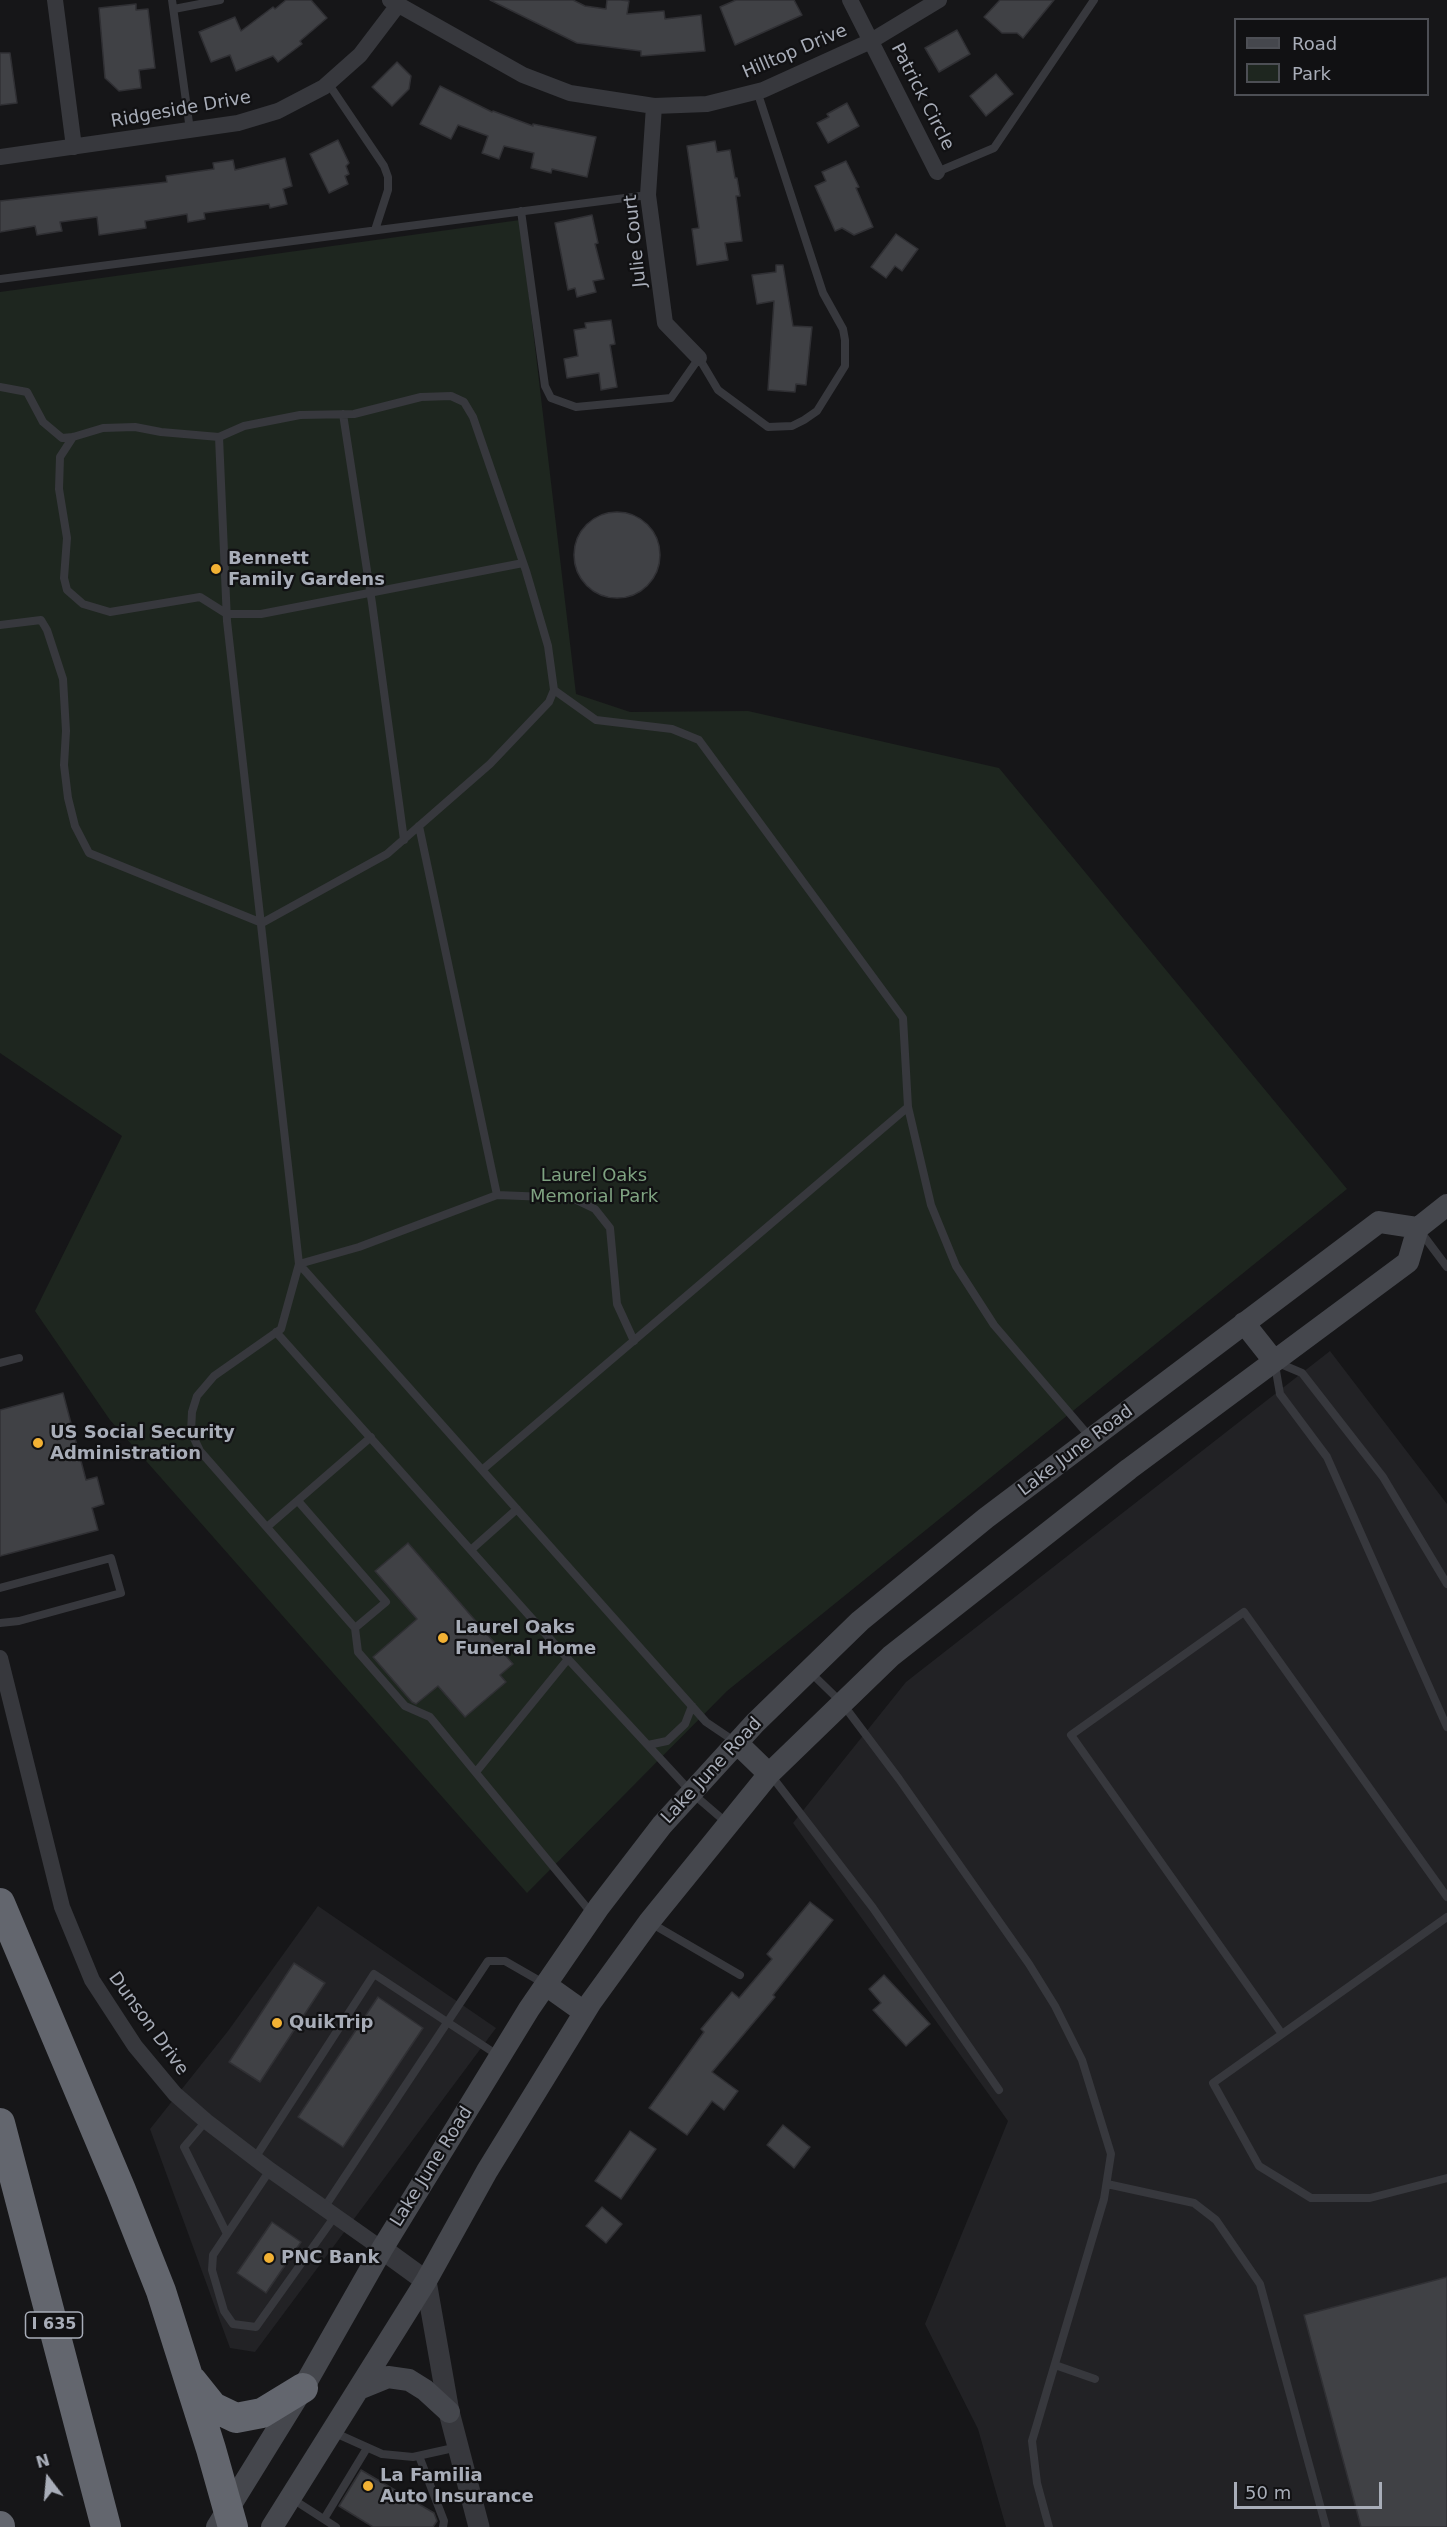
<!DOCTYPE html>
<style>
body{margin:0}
#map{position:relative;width:1447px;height:2527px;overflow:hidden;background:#161618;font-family:"DejaVu Sans",sans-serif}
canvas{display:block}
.legend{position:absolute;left:1234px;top:18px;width:195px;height:78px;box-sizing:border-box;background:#111113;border:2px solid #4d4f55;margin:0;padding:8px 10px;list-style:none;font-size:18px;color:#a8adb8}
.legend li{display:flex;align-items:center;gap:12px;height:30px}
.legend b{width:30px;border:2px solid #4d4f55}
.north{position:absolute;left:18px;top:2449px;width:60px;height:60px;-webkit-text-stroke:4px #111113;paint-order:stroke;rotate:344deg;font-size:16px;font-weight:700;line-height:24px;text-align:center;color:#a8adb8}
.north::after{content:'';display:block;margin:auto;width:21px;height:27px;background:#a8adb8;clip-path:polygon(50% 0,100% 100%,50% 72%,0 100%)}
.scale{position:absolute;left:1234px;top:2482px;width:148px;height:27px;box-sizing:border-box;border:3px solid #a8adb8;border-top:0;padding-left:8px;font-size:18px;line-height:21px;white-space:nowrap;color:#a8adb8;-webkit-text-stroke:4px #111113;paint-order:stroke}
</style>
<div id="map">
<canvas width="1447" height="2527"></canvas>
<ul class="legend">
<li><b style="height:8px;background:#45474d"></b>Road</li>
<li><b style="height:16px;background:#1e261f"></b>Park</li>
</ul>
<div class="north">N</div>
<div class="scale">50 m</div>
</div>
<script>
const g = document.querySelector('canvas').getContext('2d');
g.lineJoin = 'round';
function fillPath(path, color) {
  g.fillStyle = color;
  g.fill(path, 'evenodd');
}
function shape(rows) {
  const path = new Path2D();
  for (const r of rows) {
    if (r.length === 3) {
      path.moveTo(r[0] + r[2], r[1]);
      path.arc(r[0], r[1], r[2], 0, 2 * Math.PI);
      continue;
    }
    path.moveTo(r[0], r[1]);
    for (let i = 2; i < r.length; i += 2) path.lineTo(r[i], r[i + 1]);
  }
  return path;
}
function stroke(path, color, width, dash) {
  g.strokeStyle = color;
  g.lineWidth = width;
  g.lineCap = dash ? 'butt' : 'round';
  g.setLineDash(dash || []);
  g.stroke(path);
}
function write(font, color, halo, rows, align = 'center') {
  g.font = font + ' "DejaVu Sans",sans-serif';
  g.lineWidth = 4.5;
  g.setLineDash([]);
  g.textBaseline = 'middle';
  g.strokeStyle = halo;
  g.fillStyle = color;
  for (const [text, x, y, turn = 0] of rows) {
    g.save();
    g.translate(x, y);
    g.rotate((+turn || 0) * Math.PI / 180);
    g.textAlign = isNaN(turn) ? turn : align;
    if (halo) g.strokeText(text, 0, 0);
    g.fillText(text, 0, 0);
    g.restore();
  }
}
const built = shape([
 [1330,1351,1447,1504,1447,2527,1006,2527,978,2429,925,2324,1008,2121,793,1823,906,1682],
 [318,1906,496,2028,255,2352,230,2348,150,2129,228,2031]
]);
const green = shape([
 [520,220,576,694,630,712,748,711,999,768,1347,1189,727,1691,527,1893,110,1420,35,1311,122,1136,0,1053,0,292]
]);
const building = shape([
 [286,0,311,0,327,18,300,41,302,44,278,62,273,56,236,71,230,55,211,62,199,32,235,17,241,31,273,7,275,9,286,0],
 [490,0,573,0,585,6,606,9,607,0,621,0,629,1,627,14,664,11,665,19,701,15,705,51,641,56,641,51,577,43,490,0],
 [736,0,794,0,802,15,735,45,720,7,736,0],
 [1000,0,1054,0,1023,38,1017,33,1002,33,984,17,1000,0],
 [136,4,136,10,148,9,155,68,139,70,141,88,119,91,105,78,99,8,136,4],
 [957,30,970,54,939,72,925,48,957,30],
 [0,53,10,53,17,103,0,105,0,53],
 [397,62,411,76,409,89,392,106,372,87,397,62],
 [996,74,1013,94,986,116,970,96,996,74],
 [440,86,492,112,493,111,533,126,533,124,596,137,587,177,552,169,551,173,531,168,534,153,504,146,499,159,482,153,488,136,458,125,451,139,420,124,440,86],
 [847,103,859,126,828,143,817,123,829,117,827,114,847,103],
 [338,140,349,163,346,166,349,174,345,176,348,184,329,193,310,154,338,140],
 [715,141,717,152,730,150,735,178,737,178,740,196,736,196,742,241,725,243,728,260,697,265,692,229,699,228,687,146,715,141],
 [285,158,292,186,283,189,287,204,270,208,269,204,204,213,205,219,188,222,187,214,145,221,146,228,99,235,97,217,60,222,62,231,37,235,35,226,0,232,0,201,167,182,166,176,214,169,213,163,233,160,235,170,285,158],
 [846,161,859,187,856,188,873,227,854,235,842,228,835,231,815,186,826,181,822,172,846,161],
 [592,215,598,243,595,244,604,279,593,281,596,292,577,297,575,288,568,290,555,223,592,215],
 [896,234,918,249,902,271,895,266,886,278,871,267,896,234],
 [776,265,783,265,793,326,812,327,806,385,796,384,795,392,768,390,774,301,757,304,752,275,776,272,776,265],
 [611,320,615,344,610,345,617,387,601,390,599,373,567,378,564,359,578,356,574,330,586,328,585,323,611,320],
 [617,555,43],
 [63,1393,86,1480,97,1477,104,1504,92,1508,98,1530,0,1556,0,1410,63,1393],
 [408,1543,513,1664,500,1675,506,1682,465,1717,438,1686,416,1704,412,1702,373,1657,417,1619,375,1571,408,1543],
 [810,1902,833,1920,773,1995,775,1997,712,2072,738,2091,724,2110,712,2101,687,2135,649,2108,704,2032,701,2029,732,1992,739,1998,772,1959,767,1954,810,1902],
 [294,1963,325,1983,260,2082,229,2062,294,1963],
 [884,1975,930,2024,906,2046,873,2010,881,2003,869,1989,884,1975],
 [378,1997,423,2028,343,2147,298,2117,378,1997],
 [783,2125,810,2147,794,2168,767,2145,783,2125],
 [630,2131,656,2149,621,2199,595,2181,630,2131],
 [602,2207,622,2224,606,2243,586,2226,602,2207],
 [272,2222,301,2242,266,2293,237,2273,272,2222],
 [1447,2277,1447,2527,1361,2527,1304,2315,1447,2277],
 [361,2470,434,2513,437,2521,433,2527,373,2527,339,2506,361,2470]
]);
const service = shape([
 [172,0,190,130],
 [174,9,220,0],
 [328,83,384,166,388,177,388,190,375,230],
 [937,172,994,148,1094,0],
 [521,211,545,386,551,398,576,407,671,398,699,358,718,390,768,427,792,426,804,420,817,411,845,366,845,340,843,329,823,293,757,91],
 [0,279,648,195],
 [0,387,27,392,43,422,62,438,73,437,103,428,135,427,161,432,219,437,244,426,300,415,354,414,421,397,451,396,464,402,473,417,526,571,548,646,554,690,549,702,490,764,387,854,262,923],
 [343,414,372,603,404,840],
 [73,437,60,457,59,489,67,538,64,578,67,590,83,604,110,612,200,597,227,614,261,614,523,563],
 [219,437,227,621,299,1264,281,1329,214,1376,197,1396,192,1412,191,1432,200,1451,355,1628,358,1652,405,1706,430,1717,593,1915],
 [0,625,41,620,47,630,63,679,66,731,64,765,68,798,75,826,89,853,262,923],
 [554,690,596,720,672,729,699,740,903,1018,908,1107],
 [419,826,497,1195,572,1198,595,1209,610,1228,617,1304,634,1341],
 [497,1195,359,1247,299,1264,706,1722,737,1743],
 [1420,1231,1447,1267],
 [276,1332,568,1659,692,1793,728,1824],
 [1276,1362,1302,1373,1383,1477,1447,1584],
 [0,1363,19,1358],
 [1275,1365,1280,1394,1327,1457,1447,1727],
 [482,1470,908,1107,931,1205,956,1266,994,1325,1090,1437],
 [298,1501,386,1602,355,1628],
 [267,1527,371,1437],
 [472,1549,517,1509],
 [0,1588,111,1558,121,1593,19,1621,0,1623],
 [809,1671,842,1703,899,1779,1029,1964,1055,2006,1082,2060,1111,2154,1104,2199,1032,2441,1037,2483,1049,2527],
 [648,1745,667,1741,685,1724,692,1706],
 [476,1772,568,1659],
 [770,1774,873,1908,999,2090],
 [1447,1917,1213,2083,1259,2166,1311,2198,1370,2198,1447,2178],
 [649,1922,740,1975],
 [1282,2034,1071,1735,1244,1612,1447,1897],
 [206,2121,184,2147,227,2234],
 [255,2158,374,1974,499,2056],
 [270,2170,213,2255,212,2270,224,2311,233,2324,256,2327,335,2216],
 [1107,2184,1194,2203,1216,2220,1260,2284,1326,2527],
 [324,2208,488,1961,505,1961,545,1984],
 [1055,2365,1095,2379],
 [333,2432,382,2454,413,2457,458,2447],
 [419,2456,444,2521,443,2527],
 [291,2498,336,2527],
 [324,2519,367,2448]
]);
const minor = shape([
 [55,0,74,147],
 [390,0,523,75,570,93,654,106,707,104,763,90,871,41,939,0],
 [850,0,937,172],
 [654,106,648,195,665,323,699,358],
 [0,157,238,123,278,111,324,87,360,55,398,5],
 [0,1658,62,1907,92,1980,135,2046,175,2094,206,2121,270,2170,382,2249]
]);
const tertiary = shape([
 [382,2249,426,2281,449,2412,479,2527]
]);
const secondary = shape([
 [1244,1323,1274,1361],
 [737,1743,769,1774],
 [546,1985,584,2012],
 [361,2388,388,2377,409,2380,425,2390,449,2412],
 [217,2527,303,2388,382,2249,529,2009,599,1907,662,1825,755,1723,860,1621,986,1518,1379,1222,1418,1228],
 [272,2527,426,2281,487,2171,591,2002,649,1922,769,1774,891,1656,1129,1469,1408,1262,1418,1228,1447,1205]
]);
const motorway = shape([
 [0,1903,121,2190,161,2291,211,2449,233,2527],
 [0,2123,106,2527],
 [193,2382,213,2407,236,2418,262,2413,303,2388],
 [0,2526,0,2527]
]);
const markers = [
 [216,569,6,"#f2b134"],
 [38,1443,6,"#f2b134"],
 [443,1638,6,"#f2b134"],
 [277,2023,6,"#f2b134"],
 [269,2258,6,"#f2b134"],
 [368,2486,6,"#f2b134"]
];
const shields = [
 [54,2325,57]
];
const shieldNames = [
 ["I 635",54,2325]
];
const streetNames = [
 ["Hilltop Drive",795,52,-23],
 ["Patrick Circle",922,97,63],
 ["Ridgeside Drive",181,110,-10],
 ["Julie Court",636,241,-96],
 ["Lake June Road",1076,1451,-37],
 ["Lake June Road",712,1771,-47],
 ["Dunson Drive",148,2024,54],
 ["Lake June Road",432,2167,-58]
];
const poiNames = [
 ["Bennett",228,559],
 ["Family Gardens",228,580],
 ["US Social Security",50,1433],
 ["Administration",50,1454],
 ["Laurel Oaks",455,1628],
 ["Funeral Home",455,1649],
 ["QuikTrip",289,2023],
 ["PNC Bank",281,2258],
 ["La Familia",380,2476],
 ["Auto Insurance",380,2497]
];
const parkNames = [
 ["Laurel Oaks",594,1176],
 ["Memorial Park",594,1197]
];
fillPath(built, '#222225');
fillPath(green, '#1e261f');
fillPath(building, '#404145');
stroke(building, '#303034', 1.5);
stroke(service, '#37383d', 8);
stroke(minor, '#37383d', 16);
stroke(tertiary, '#37383d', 21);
stroke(secondary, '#45474d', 22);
stroke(motorway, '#63666e', 30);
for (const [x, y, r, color] of markers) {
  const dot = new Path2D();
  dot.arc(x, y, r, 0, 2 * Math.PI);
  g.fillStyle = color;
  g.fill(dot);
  stroke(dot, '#111113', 2);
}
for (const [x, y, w] of shields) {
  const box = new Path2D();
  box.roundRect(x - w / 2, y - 13, w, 26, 4.5);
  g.fillStyle = '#111113';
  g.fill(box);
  stroke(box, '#a8adb8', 1.5);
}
write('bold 16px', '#a8adb8', null, shieldNames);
write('18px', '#a8adb8', '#111113', streetNames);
write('bold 18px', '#a8adb8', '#111113', poiNames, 'left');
write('18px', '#7fa381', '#111113', parkNames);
</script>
